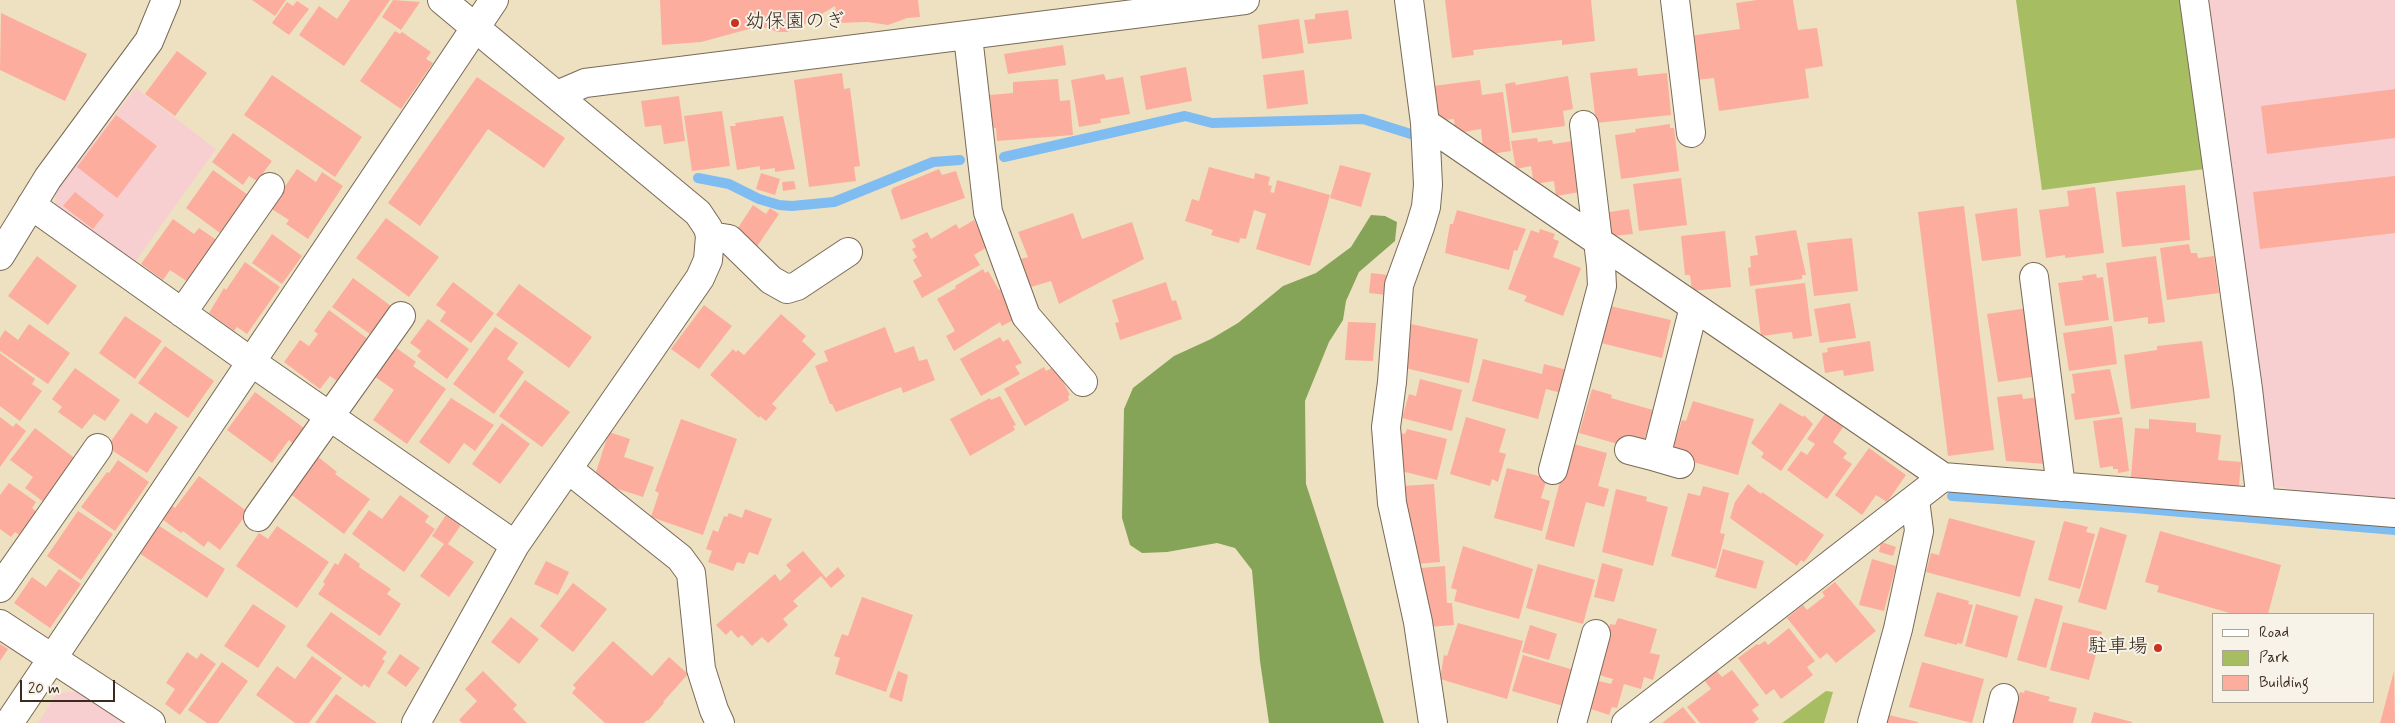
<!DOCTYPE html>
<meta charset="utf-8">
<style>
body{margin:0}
#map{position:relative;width:2395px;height:723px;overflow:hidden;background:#ede1c1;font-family:Mynerve,sans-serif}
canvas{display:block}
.legend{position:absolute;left:2212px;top:613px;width:162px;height:90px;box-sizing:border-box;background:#f7f3e8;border:1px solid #aca397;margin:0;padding:6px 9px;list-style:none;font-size:15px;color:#3b2a1e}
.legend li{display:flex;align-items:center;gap:10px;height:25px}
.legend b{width:25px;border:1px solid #aca397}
.scale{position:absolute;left:20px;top:680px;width:95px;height:22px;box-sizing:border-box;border:2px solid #3b2a1e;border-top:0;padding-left:6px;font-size:15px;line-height:18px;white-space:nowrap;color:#3b2a1e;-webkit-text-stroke:4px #f7f3e8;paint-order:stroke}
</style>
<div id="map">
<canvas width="2395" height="723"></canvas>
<ul class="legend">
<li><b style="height:6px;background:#fff"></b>Road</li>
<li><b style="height:14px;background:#a7bd62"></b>Park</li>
<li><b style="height:14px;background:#fdad9d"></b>Building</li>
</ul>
<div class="scale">20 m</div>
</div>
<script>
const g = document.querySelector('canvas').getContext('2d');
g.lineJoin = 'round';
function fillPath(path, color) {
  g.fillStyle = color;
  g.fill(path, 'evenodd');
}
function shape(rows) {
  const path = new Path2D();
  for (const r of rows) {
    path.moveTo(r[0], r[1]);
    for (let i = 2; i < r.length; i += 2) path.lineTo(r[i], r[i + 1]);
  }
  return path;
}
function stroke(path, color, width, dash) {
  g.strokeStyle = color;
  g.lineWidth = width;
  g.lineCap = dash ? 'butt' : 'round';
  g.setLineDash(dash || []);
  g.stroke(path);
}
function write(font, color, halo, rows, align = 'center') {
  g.font = font + ' Mynerve,"Klee One",sans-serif';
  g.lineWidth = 4;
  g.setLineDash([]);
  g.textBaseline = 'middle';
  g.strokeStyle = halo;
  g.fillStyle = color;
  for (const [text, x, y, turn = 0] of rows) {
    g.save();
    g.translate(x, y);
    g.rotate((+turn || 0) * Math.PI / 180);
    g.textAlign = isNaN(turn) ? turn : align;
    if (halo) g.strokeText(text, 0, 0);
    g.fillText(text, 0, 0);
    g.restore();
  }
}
const built = shape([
 [2202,0,2395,0,2395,499,2310,493,2276,486,2268,481],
 [136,88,216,149,135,262,56,205,55,192],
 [77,692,124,723,38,723,57,693]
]);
const green = shape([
 [2016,0,2184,0,2205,169,2042,190],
 [1826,691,1833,692,1824,723,1782,723]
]);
const forest = shape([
 [1371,215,1385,216,1397,222,1395,241,1359,272,1346,301,1343,320,1329,342,1305,401,1306,484,1384,723,1269,723,1260,661,1252,570,1235,548,1217,543,1167,552,1142,553,1130,545,1122,518,1124,409,1133,388,1174,356,1211,339,1238,323,1283,286,1316,273,1351,247]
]);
const stream = shape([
 [1004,157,1185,116,1212,123,1363,119,1414,135],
 [698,178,729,184,759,199,779,205,792,206,834,202,933,162,960,160],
 [1952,496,2134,508,2395,530]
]);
const building = shape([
 [252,0,286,0,275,16],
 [350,0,390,0,344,66,299,35,319,6,337,19],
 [393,0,420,2,401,30,382,17],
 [660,0,918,0,920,17,907,18,888,25,867,22,838,23,835,6,800,27,787,32,778,32,760,26,701,42,662,45],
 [1445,0,1591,0,1595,41,1562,45,1562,40,1473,50,1474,55,1452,58],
 [1757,0,1793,0,1798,30,1817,28,1823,66,1805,69,1809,98,1719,111,1714,78,1696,80,1689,36,1740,29,1736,3],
 [297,1,309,9,289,35,272,23,287,2,293,6],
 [1348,10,1352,39,1308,44,1304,20,1315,19,1315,14],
 [1,13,87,54,65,101,0,70],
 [1299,19,1304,53,1262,59,1258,25],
 [395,31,400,34,402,32,431,52,426,59,433,63,401,109,360,81],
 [1063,45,1066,65,1008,74,1004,54],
 [177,51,207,73,175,116,145,94],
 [1186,67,1192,101,1146,110,1140,76],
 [1637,68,1638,76,1667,73,1671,115,1596,123,1590,73],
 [1304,70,1308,104,1267,109,1263,75],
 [842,73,844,89,850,88,860,166,854,167,856,181,809,187,794,80],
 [1104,74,1106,80,1123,77,1130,114,1100,119,1101,123,1079,127,1071,80],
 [272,75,362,137,335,177,244,115],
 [1568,76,1573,109,1563,111,1565,126,1512,133,1505,84,1515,82,1516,85],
 [477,77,565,138,544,168,488,129,420,226,388,203],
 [1058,79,1060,101,1070,100,1073,135,997,141,996,128,993,128,990,95,1013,93,1013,82],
 [1480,80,1482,95,1503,92,1511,151,1491,154,1483,149,1481,129,1458,133,1455,130,1454,119,1444,120,1437,116,1433,86],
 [2395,89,2395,138,2267,154,2261,106],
 [679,96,685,141,664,144,661,125,645,127,641,101],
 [722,111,730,166,692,171,684,116],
 [116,115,157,146,117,198,77,167],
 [783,116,795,169,775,172,775,168,760,170,760,166,737,170,730,126,736,126,735,123],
 [1670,124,1670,128,1674,128,1679,171,1621,179,1615,135,1636,132,1635,129],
 [233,133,272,161,257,181,249,176,243,185,212,162],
 [1537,138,1538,142,1552,140,1553,144,1573,141,1580,192,1556,196,1554,181,1534,184,1531,166,1516,169,1511,141],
 [1340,165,1371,173,1361,207,1330,198],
 [1209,167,1254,179,1255,173,1270,177,1268,185,1272,186,1270,192,1274,193,1277,180,1330,195,1310,266,1256,249,1266,214,1254,210,1246,239,1240,238,1239,243,1211,235,1213,230,1185,221,1192,199,1199,201],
 [297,169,316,182,322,172,343,186,308,239,286,224,289,220,270,208],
 [939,169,942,175,956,171,965,198,901,220,891,191,893,188],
 [213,170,248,195,220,233,186,208],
 [761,173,780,179,775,195,756,189],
 [2395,176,2395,233,2260,249,2253,192],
 [1681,178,1687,225,1639,231,1633,184],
 [794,181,796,189,783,191,782,182],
 [2185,185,2190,240,2122,247,2116,192],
 [2095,187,2104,253,2065,258,2065,255,2046,258,2039,210,2069,206,2067,191],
 [75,192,104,215,93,229,63,206],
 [753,205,766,214,770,208,779,214,756,248,734,234],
 [1964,206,1994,450,1948,456,1918,212],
 [2017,208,2021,256,1982,261,1975,214],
 [1629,209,1633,234,1613,236,1605,229,1603,213],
 [1457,210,1526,229,1517,251,1514,250,1509,270,1445,253,1450,224,1453,224],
 [1073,213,1082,239,1132,222,1144,259,1059,304,1051,281,1031,287,1021,259,1028,257,1018,232],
 [386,218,439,257,409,297,356,258],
 [173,219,194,234,199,228,218,241,188,282,170,270,163,280,141,264],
 [974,220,989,246,974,255,980,265,922,298,913,281,922,276,913,260,917,257,912,249,916,247,912,240,927,232,931,239,956,224,959,229],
 [1540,229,1555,234,1553,239,1559,241,1553,257,1581,268,1563,316,1524,301,1527,296,1508,289,1531,230,1539,233],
 [1796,230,1806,275,1802,275,1802,279,1750,286,1748,268,1751,267,1750,256,1758,255,1755,236],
 [1725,231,1731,287,1692,291,1690,275,1685,275,1681,236],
 [272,234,302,256,282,284,252,263],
 [1852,238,1858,291,1814,296,1807,243],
 [2189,244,2191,253,2197,253,2198,258,2214,256,2219,293,2167,300,2160,248],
 [37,256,77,286,48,325,8,296],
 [2156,256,2165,322,2148,324,2148,317,2114,322,2106,263],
 [245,262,280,287,247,334,237,327,234,331,209,313,224,288,226,290],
 [983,269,985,273,988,271,999,290,1002,288,1017,318,1002,326,1000,322,954,351,946,336,955,331,937,299,956,288,955,286],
 [1371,273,1388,275,1386,295,1369,293],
 [2096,274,2097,278,2103,277,2109,320,2065,326,2058,283,2083,280,2082,276],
 [353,278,391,306,370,334,332,307],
 [453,282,494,313,471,343,440,321,446,312,436,305],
 [1166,282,1172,301,1176,300,1182,319,1120,340,1115,323,1119,322,1112,300],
 [1805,283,1812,336,1793,339,1792,332,1761,336,1755,289],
 [519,284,592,337,569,368,496,315],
 [1850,303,1856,338,1820,343,1814,309],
 [704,305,732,326,699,369,671,349],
 [1606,305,1671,320,1662,358,1597,342],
 [2028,308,2039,376,1998,382,1987,314],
 [329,310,368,339,354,359,361,364,344,386,330,376,320,389,284,362,300,340,309,346,318,334,314,331],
 [781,314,806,336,802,341,816,354,772,404,777,408,766,421,760,416,759,418,710,375,733,349,736,352,738,350,744,355],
 [125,316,162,341,135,379,99,353],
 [428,319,469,349,447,379,417,356,421,351,410,343],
 [1348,322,1376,323,1373,361,1345,360],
 [29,324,70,353,48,384,0,351,0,338,5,330,18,340],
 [1411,324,1478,339,1469,383,1401,367],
 [2112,326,2117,364,2069,371,2063,333],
 [495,327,518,343,507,359,524,372,494,414,453,384],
 [885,327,895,353,914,346,919,361,927,359,935,380,903,393,901,387,836,412,832,404,830,404,815,366,828,361,824,351],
 [1000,337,1003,342,1008,339,1022,363,1015,366,1020,374,981,396,960,359],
 [1870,341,1874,371,1844,376,1843,370,1825,373,1822,353,1828,352,1827,348],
 [2202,341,2210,398,2131,409,2124,355,2157,350,2157,346],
 [165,346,214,381,188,418,138,383],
 [395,347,416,362,413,366,446,389,407,444,373,420,394,390,374,376],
 [0,353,35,379,32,384,42,391,20,421,0,406],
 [1483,359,1542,374,1544,364,1567,370,1561,393,1546,389,1538,419,1472,401],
 [1055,366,1070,395,1068,396,1069,400,1025,426,1004,389,1044,367,1046,371],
 [75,368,120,400,105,421,94,414,82,429,58,412,62,407,52,399],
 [2110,369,2120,414,2075,420,2071,394,2075,393,2072,374],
 [1420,379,1462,390,1452,431,1402,418,1409,394,1416,396],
 [525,380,570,412,542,447,499,416],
 [1592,389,1612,395,1611,398,1653,410,1644,441,1632,448,1579,433],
 [255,392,304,428,293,444,289,440,272,463,227,430],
 [2022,394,2023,399,2039,397,2046,464,2006,461,1997,397],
 [1000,396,1016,425,1013,426,1015,430,970,456,950,419,990,398,991,400],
 [451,398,494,425,475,451,464,443,449,464,419,442],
 [1693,401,1754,419,1738,475,1690,461,1670,458,1682,420,1686,421],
 [1780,403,1803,417,1804,415,1813,424,1781,471,1761,457,1764,453,1751,443],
 [155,412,178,427,147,473,107,447,131,413,147,424],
 [1825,414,1843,427,1833,442,1847,453,1843,458,1852,464,1827,499,1787,470,1801,451,1807,455,1815,444,1807,439],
 [0,417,13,427,16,423,26,431,0,467],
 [1466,417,1506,429,1499,452,1506,454,1498,482,1492,479,1490,486,1450,474],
 [2122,417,2129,471,2118,473,2118,469,2113,469,2113,466,2100,468,2093,421],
 [681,419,737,439,703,535,651,517,659,493,655,491],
 [2149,419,2196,423,2196,432,2221,435,2218,460,2241,462,2239,486,2131,477,2135,428,2149,429],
 [502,423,530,444,500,484,472,464],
 [35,428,77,460,45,503,25,488,33,477,10,460],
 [1407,429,1447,439,1437,480,1397,470,1402,447,1396,445,1399,433,1405,434],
 [609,432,630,439,624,457,654,467,643,497,593,481],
 [1570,443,1607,453,1598,486,1609,489,1604,507,1586,502,1574,547,1545,539],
 [1869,448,1906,475,1887,502,1876,495,1862,515,1835,495],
 [317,456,337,472,335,474,370,499,344,534,289,493],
 [118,460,149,482,115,531,81,507,107,472,109,473],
 [1507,468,1547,478,1541,498,1550,501,1542,531,1494,518],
 [199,476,248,512,220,550,208,541,204,547,183,531,181,533,162,519,172,506,175,508],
 [9,483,36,502,32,508,38,513,21,536,15,532,11,537,0,529,0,495],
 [1434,484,1440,562,1416,564,1414,531,1409,532,1402,486],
 [1748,484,1761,494,1762,492,1824,535,1804,562,1801,560,1797,566,1730,518,1735,502],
 [1703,486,1729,493,1720,533,1725,534,1716,569,1671,556,1688,493,1700,496],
 [1616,489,1647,497,1646,501,1668,507,1653,566,1602,552],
 [400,495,429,516,425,522,435,529,404,572,352,534,369,510,382,519],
 [745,509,772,519,758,555,749,552,744,564,737,562,733,571,708,562,712,551,706,549,713,530,718,532,724,516,727,517,729,513,742,518],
 [78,511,113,534,81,580,47,556],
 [446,515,461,525,448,544,474,562,449,597,420,576,444,544,432,536],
 [1949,518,2035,541,2020,597,1926,572,1931,553,1939,555],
 [2064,521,2088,527,2086,532,2095,534,2080,589,2048,580],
 [158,525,225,569,207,598,139,553],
 [277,526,329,562,297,608,236,566,259,533,268,539],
 [2100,527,2127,535,2106,610,2078,602],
 [2160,531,2281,565,2268,614,2233,614,2157,592,2159,586,2145,582],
 [1881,542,1896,547,1893,556,1879,552],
 [1463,546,1533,569,1519,619,1454,601,1457,590,1451,588],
 [1723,549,1764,561,1756,589,1715,577],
 [803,551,826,578,838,567,845,576,831,588,821,576,793,601,798,606,783,619,788,625,768,643,762,637,752,646,742,635,738,638,731,630,726,635,716,625,775,574,780,581,791,571,786,565],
 [345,553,360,564,359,567,391,589,387,594,401,604,380,636,318,594,325,584,323,582,335,563,338,565],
 [1872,559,1896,566,1884,611,1859,605],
 [546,561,569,572,558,595,534,584],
 [1602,563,1623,569,1614,602,1594,597],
 [1538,564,1595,580,1583,624,1526,608],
 [1445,566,1447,603,1452,603,1454,625,1428,627,1420,568],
 [59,569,81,584,50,628,14,603,32,577,46,587],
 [1835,582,1876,631,1836,663,1827,653,1820,659,1787,618,1803,605,1807,610,1825,596,1822,592],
 [573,583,607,609,573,652,540,626],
 [1937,592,1969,601,1968,604,1973,605,1962,644,1957,643,1957,645,1924,636],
 [862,597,913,615,886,692,835,674,840,658,834,656,842,634,848,636],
 [2035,598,2063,606,2046,668,2017,660],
 [253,604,286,626,258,668,224,646],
 [1976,604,2018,616,2007,658,1965,646],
 [331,612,387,652,382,659,385,661,369,688,364,684,362,687,306,646],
 [511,617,539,639,519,664,491,642],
 [1618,618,1657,629,1650,653,1660,655,1653,680,1644,677,1641,689,1624,684,1617,708,1612,707,1609,715,1588,708,1595,680,1611,684,1613,679,1596,674,1610,624,1615,625],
 [2063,622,2102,632,2089,680,2050,670],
 [1458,623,1523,641,1507,699,1440,679,1444,655,1447,656],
 [1530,625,1557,634,1549,660,1522,652],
 [1789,628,1815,661,1807,667,1813,675,1781,699,1774,689,1766,695,1738,658,1757,644,1759,645,1765,641,1768,645],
 [613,641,652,676,669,657,688,674,663,702,664,703,648,721,647,720,644,723,605,723,572,693,576,688,573,685],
 [0,644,8,649,0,661],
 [187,652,197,659,201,653,216,664,180,715,165,704,175,689,166,683],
 [400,654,420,668,406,687,387,673],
 [1523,655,1577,671,1570,708,1512,691],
 [312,656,342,678,309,723,295,723,256,695,277,666,295,679],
 [222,662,248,681,218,723,207,723,188,710],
 [1922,662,1984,679,1972,723,1909,707],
 [1716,670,1722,677,1732,670,1759,705,1752,710,1759,719,1754,723,1700,723,1687,707,1711,689,1704,680],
 [483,671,517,705,513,709,527,723,462,723,459,720,477,701,465,689],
 [898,671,908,675,902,702,889,697],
 [2394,671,2395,723,2380,723],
 [2025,690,2050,697,2048,701,2077,708,2073,723,2012,723,2020,692,2024,693],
 [336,694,377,723,315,723],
 [1683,707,1696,723,1662,723],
 [2094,712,2132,722,2132,723,2091,723],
 [1889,715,1918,722,1918,723,1887,723]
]);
const minor = shape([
 [442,0,698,213,708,228,710,236,708,260,700,278,515,545],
 [1409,0,1425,123,1428,185,1426,207,1420,227,1399,285,1392,382,1386,427,1392,503,1418,622,1433,723],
 [1675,0,1691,133],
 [2194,0,2248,389,2261,502],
 [968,36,988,212,1026,316,1083,382],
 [557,95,585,83,1245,0],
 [1425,123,1943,477,2395,513],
 [31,205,250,361,515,545,416,723],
 [710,236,729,239,771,280,787,289,797,286,848,252],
 [0,256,48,178,149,41,166,0],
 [2034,277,2061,487],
 [182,313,270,187],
 [1629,450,1656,457],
 [1680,464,1656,457,1694,307],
 [568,469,680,558,691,573,701,669,714,710,720,723],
 [1553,470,1602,286,1601,266,1584,125],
 [258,517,401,316],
 [0,588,98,448],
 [0,624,151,723],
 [9,723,494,0],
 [1572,723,1596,634],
 [1626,723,1943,477],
 [1872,723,1898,629,1919,531,1915,500],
 [1998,723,2004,698]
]);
const markers = [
 [735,23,5,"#c8321e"],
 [2158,648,5,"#c8321e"]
];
const poiNames = [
 ["幼保園のぎ",745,23],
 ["駐車場",2148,648,"right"]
];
fillPath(built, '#f7cfd1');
fillPath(green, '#a7bd62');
fillPath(forest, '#85a458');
stroke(stream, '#7ebcf1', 10);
fillPath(building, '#fdad9d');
stroke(minor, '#796a57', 30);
stroke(minor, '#fff', 28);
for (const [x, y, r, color] of markers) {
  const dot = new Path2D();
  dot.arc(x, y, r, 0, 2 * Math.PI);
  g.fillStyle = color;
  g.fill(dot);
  stroke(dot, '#f7f3e8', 2);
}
write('20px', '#3b2a1e', '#f7f3e8', poiNames, 'left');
</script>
